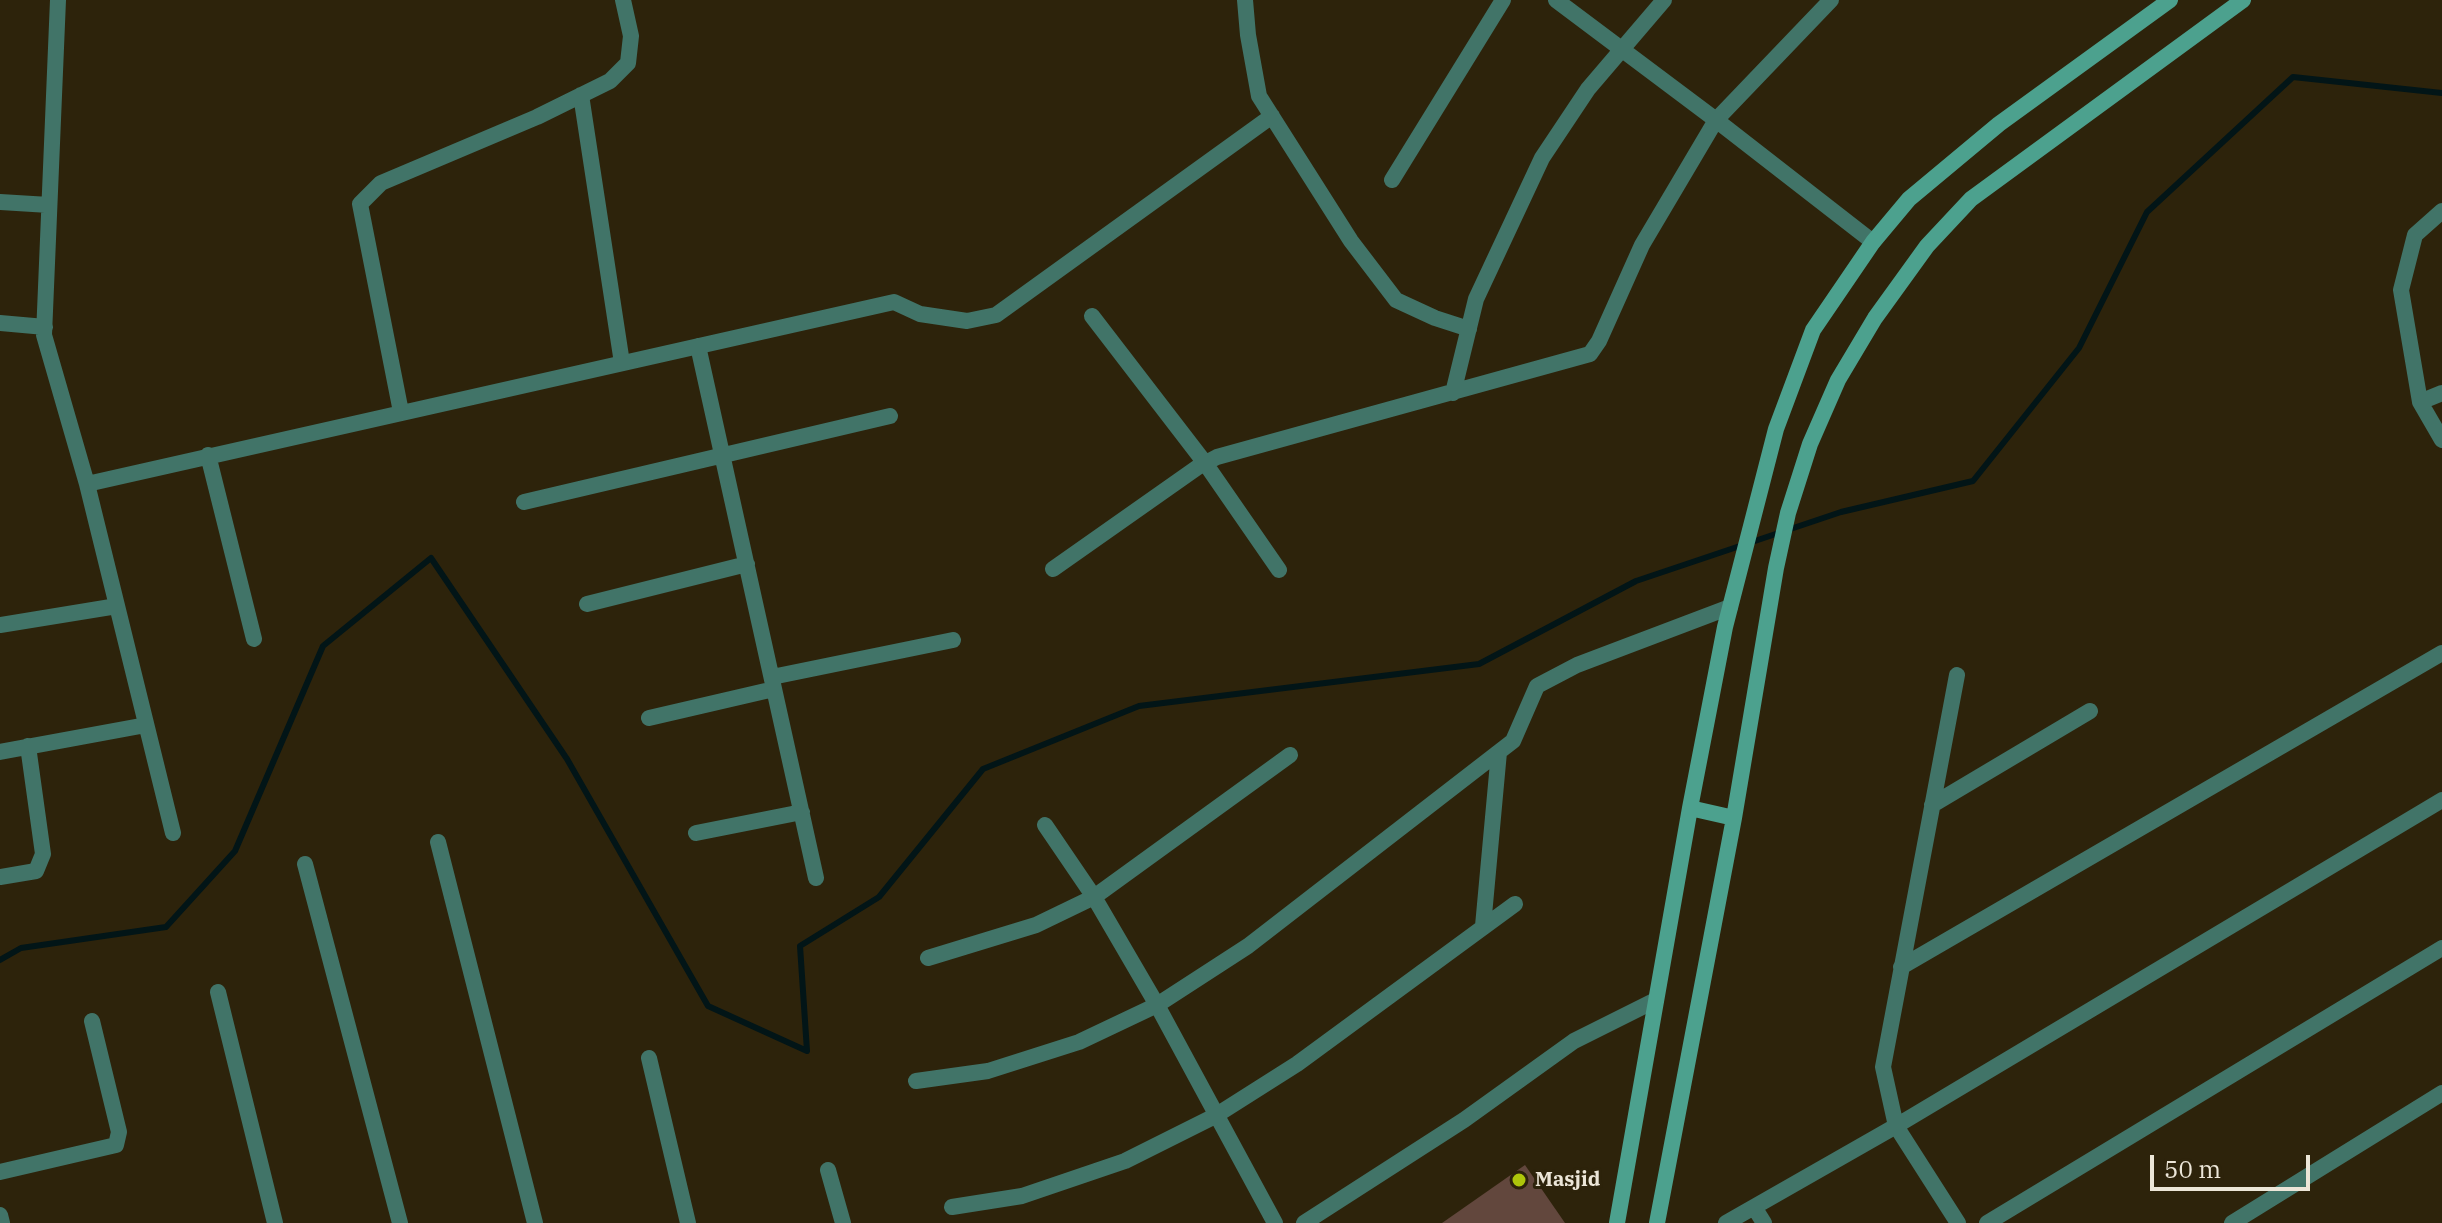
<!DOCTYPE html>
<style>
body{margin:0}
#map{position:relative;width:2442px;height:1223px;overflow:hidden;background:#2d230b;font-family:"IBM Plex Serif",serif}
canvas{display:block}
.scale{position:absolute;left:2150px;top:1155px;width:160px;height:36px;box-sizing:border-box;border:4px solid #ece6d8;border-top:0;padding-left:10px;font-size:24px;line-height:28px;white-space:nowrap;color:#ece6d8;-webkit-text-stroke:6px #2d230b;paint-order:stroke}
</style>
<div id="map">
<canvas width="2442" height="1223"></canvas>
<div class="scale">50 m</div>
</div>
<script>
const g = document.querySelector('canvas').getContext('2d');
g.lineJoin = 'round';
function shape(rows) {
  const path = new Path2D();
  for (const r of rows) {
    path.moveTo(r[0], r[1]);
    for (let i = 2; i < r.length; i += 2) path.lineTo(r[i], r[i + 1]);
  }
  return path;
}
function stroke(path, color, width, dash) {
  g.strokeStyle = color;
  g.lineWidth = width;
  g.lineCap = dash ? 'butt' : 'round';
  g.setLineDash(dash || []);
  g.stroke(path);
}
function fillPath(path, color) {
  g.fillStyle = color;
  g.fill(path, 'evenodd');
}
function write(font, color, halo, rows, align = 'center') {
  g.font = font + ' "IBM Plex Serif",serif';
  g.lineWidth = 6;
  g.setLineDash([]);
  g.textBaseline = 'middle';
  g.strokeStyle = halo;
  g.fillStyle = color;
  for (const [text, x, y, turn = 0] of rows) {
    g.save();
    g.translate(x, y);
    g.rotate((+turn || 0) * Math.PI / 180);
    g.textAlign = isNaN(turn) ? turn : align;
    if (halo) g.strokeText(text, 0, 0);
    g.fillText(text, 0, 0);
    g.restore();
  }
}
const stream = shape([
 [0,960,21,948,166,927,235,851,323,646,431,558,567,759,708,1006,807,1051,800,946,879,897,983,769,1139,706,1479,664,1636,581,1841,512,1973,481,2079,348,2147,212,2293,77,2442,93]
]);
const building = shape([
 [1525,1165,1565,1223,1442,1223]
]);
const street = shape([
 [58,0,44,335,87,484,173,833],
 [1245,0,1248,35,1259,96,1351,241,1396,300,1435,318,1469,329],
 [1556,0,1716,120,1873,242],
 [581,95,622,363],
 [1392,180,1503,0],
 [0,202,49,205],
 [2442,211,2415,235,2401,290,2420,402,2442,440],
 [1092,316,1205,463,1279,570],
 [0,323,45,327],
 [698,346,816,878],
 [1453,393,1476,299,1542,158,1588,89,1664,0],
 [2420,402,2442,393],
 [401,412,360,204,381,183,537,117,610,81,628,63,631,36,623,0],
 [208,455,254,639],
 [87,484,894,302,920,314,967,321,996,315,1272,116],
 [524,502,890,416],
 [1053,569,1198,467,1217,457,1590,354,1599,341,1642,245,1716,120,1831,0],
 [587,604,747,564],
 [0,625,117,606],
 [1957,675,1883,1067,1896,1126,2442,800],
 [772,677,953,640],
 [649,718,774,689],
 [0,752,146,725],
 [1932,805,2090,711],
 [1045,825,1094,897,1157,1005,1275,1223],
 [696,833,802,812],
 [438,842,535,1223],
 [305,864,400,1223],
 [0,877,36,871,43,854,28,746],
 [1483,926,1499,752],
 [928,958,1036,925,1094,897,1290,755],
 [1901,967,2442,653],
 [218,992,275,1223],
 [649,1058,688,1223],
 [916,1081,988,1071,1079,1042,1157,1005,1248,946,1513,741,1537,686,1577,665,1730,607],
 [828,1170,843,1223],
 [0,1172,116,1145,119,1132,92,1021],
 [952,1207,1022,1196,1125,1161,1215,1116,1297,1064,1515,904],
 [1754,1207,1764,1223],
 [0,1215,2,1223],
 [1304,1223,1464,1120,1574,1041,1656,1000],
 [1726,1223,1896,1126,1958,1223],
 [1987,1223,2442,948],
 [2232,1223,2442,1093]
]);
const secondary = shape([
 [1690,808,1734,818],
 [1617,1223,1690,808,1725,627,1776,429,1813,330,1873,242,1909,199,1999,124,2170,0],
 [1657,1223,1734,818,1776,568,1788,513,1810,444,1838,380,1875,318,1927,246,1971,199,2243,0]
]);
const markers = [
 [1519,1180,8,"#aec60a"]
];
const poiNames = [
 ["Masjid",1535,1180]
];
stroke(stream, '#021517', 6);
fillPath(building, '#62473d');
stroke(street, '#417468', 16);
stroke(secondary, '#4ca18e', 16);
for (const [x, y, r, color] of markers) {
  const dot = new Path2D();
  dot.arc(x, y, r, 0, 2 * Math.PI);
  g.fillStyle = color;
  g.fill(dot);
  stroke(dot, '#2d230b', 3);
}
write('bold 20px', '#ece6d8', '#2d230b', poiNames, 'left');
</script>
